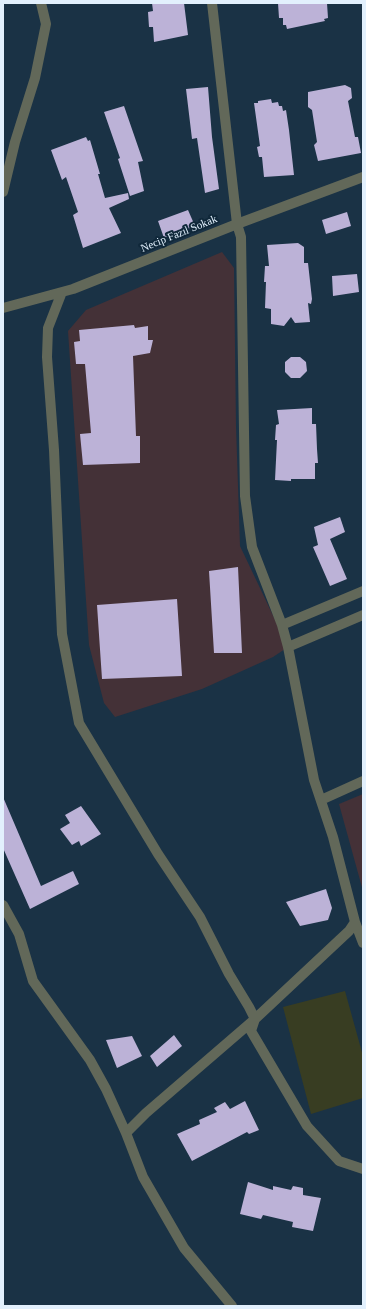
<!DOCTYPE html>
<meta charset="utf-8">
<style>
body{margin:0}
#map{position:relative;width:366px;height:1309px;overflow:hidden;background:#1a3245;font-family:"Times New Roman",serif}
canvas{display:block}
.frame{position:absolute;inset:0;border:4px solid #e2f0fd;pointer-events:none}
</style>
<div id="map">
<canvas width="366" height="1309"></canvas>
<div class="frame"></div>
</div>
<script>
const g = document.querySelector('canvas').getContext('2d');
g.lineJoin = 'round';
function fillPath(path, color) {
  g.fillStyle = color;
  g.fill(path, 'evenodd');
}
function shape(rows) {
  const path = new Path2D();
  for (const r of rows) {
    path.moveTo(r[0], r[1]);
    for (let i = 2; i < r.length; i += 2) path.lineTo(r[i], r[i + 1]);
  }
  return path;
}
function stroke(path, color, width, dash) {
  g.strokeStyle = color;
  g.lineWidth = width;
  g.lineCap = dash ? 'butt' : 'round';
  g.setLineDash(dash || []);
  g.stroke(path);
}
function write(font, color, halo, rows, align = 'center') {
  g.font = font + ' "Times New Roman",serif';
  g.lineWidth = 4;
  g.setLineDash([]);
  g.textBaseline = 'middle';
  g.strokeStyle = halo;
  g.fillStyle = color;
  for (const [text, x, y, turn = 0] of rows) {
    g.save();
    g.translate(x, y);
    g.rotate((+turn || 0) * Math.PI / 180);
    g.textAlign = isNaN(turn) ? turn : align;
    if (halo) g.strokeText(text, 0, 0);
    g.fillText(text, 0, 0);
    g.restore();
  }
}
const education = shape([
 [222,252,234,268,236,426,240,546,288,647,273,657,202,689,115,717,104,703,89,645,68,331,86,310],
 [363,794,363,891,339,804]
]);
const green = shape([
 [345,991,363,1056,363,1098,311,1114,283,1007]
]);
const building = shape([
 [152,3,184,3,188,35,154,42,153,27,149,27,148,12,153,11],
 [278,3,327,3,328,18,324,19,325,21,287,29,286,25,283,25,283,18,279,18],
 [345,85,351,88,352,98,348,101,355,137,358,137,361,153,318,161,314,145,317,142,312,110,308,107,308,92],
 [208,87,212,137,219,189,205,193,197,138,192,139,186,89],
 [271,99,272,103,278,102,279,106,282,106,283,111,286,110,289,130,294,175,264,177,262,157,259,157,257,147,260,146,254,103,258,103,258,101],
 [124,106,143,161,138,162,144,191,130,196,118,159,120,158,104,112],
 [86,137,88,141,90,140,100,174,98,174,105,198,128,193,129,199,109,208,121,233,83,248,73,215,78,212,66,177,62,180,51,150],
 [188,210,195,226,164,238,158,221],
 [347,212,351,226,326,234,322,220],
 [298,243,304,247,304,263,308,263,312,299,311,304,308,303,310,322,295,323,291,317,284,326,271,324,271,309,265,308,266,282,264,282,265,266,269,266,267,245],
 [357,274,359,292,333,296,332,276],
 [134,325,135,328,148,326,148,340,153,340,150,353,133,356,136,436,140,436,140,463,83,465,80,434,91,433,85,364,76,364,74,342,80,341,79,330],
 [291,357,300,357,306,362,307,371,300,378,291,378,285,372,285,362],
 [312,408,312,424,316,424,317,449,318,463,315,463,315,479,291,479,291,481,275,480,277,440,275,440,276,425,279,424,277,410],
 [340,517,345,532,330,539,347,579,330,586,313,547,318,545,314,527],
 [238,567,242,653,214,653,209,571],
 [177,599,182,676,102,679,97,605],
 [3,797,41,886,73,871,79,884,30,909,3,848],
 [81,806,101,834,81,846,79,841,72,845,60,829,70,823,65,815],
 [326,889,332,908,328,920,300,926,286,902],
 [174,1035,182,1046,157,1067,150,1056],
 [132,1036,142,1056,117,1068,106,1040],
 [245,1101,259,1130,249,1134,247,1132,192,1161,177,1134,200,1124,199,1120,217,1112,214,1108,225,1102,230,1109],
 [248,1182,273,1190,273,1186,291,1190,293,1186,303,1188,303,1195,321,1198,313,1231,292,1227,293,1222,263,1215,261,1219,240,1214]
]);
const minor = shape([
 [212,3,237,224,241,237,245,496,252,547,282,625,288,647,314,780,333,837,355,922,363,943],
 [3,192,15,142,35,78,46,24,41,3],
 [62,292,48,328,47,357,54,450,62,634,79,723,158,854,200,917,229,974,249,1007,255,1019,251,1031,307,1126,339,1161,363,1169],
 [3,308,73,289,237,224,363,177],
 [282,625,363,591],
 [288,647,363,615],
 [321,800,363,781],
 [3,905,19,934,33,981,90,1060,106,1089,126,1133,143,1177,184,1248,232,1306],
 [126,1133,146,1113,255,1019,349,931,355,922]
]);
const streetNames = [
 ["Necip Fazıl Sokak",179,234,-22]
];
fillPath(education, '#443137');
fillPath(green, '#383d22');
fillPath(building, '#bcb2d7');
stroke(minor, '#626859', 10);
write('11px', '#e2f0fd', '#10283a', streetNames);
</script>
